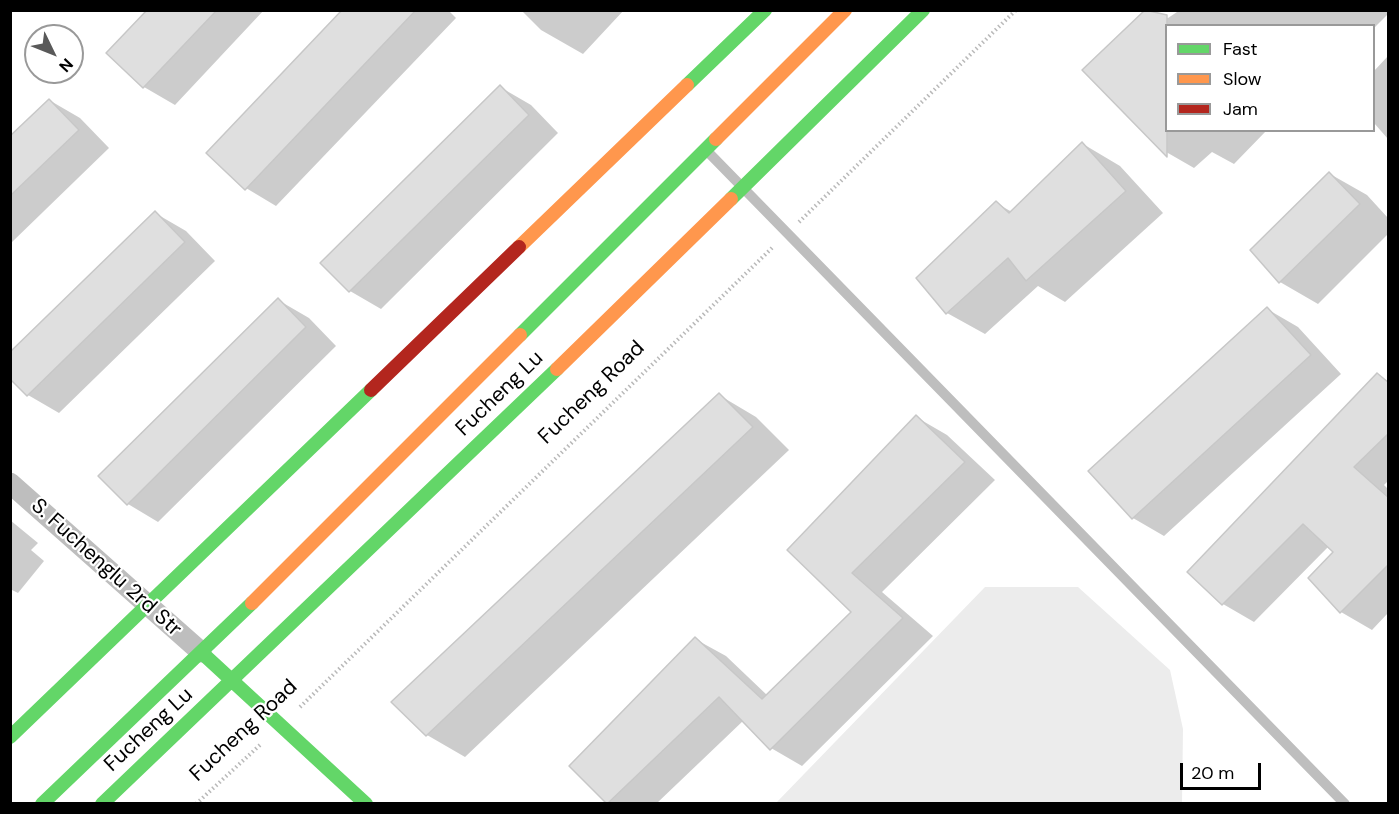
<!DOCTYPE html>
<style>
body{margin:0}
#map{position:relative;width:1399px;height:814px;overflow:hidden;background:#fff;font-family:"DM Sans",sans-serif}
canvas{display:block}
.frame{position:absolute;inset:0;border:12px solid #000;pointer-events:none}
.legend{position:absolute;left:1165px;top:24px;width:210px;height:108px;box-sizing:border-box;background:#fff;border:2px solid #999;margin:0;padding:8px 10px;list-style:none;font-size:18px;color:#000}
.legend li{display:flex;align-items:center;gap:12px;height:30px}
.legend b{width:30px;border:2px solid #999}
.north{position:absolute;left:24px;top:24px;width:60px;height:60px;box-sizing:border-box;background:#fff;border:2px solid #999;border-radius:50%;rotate:133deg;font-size:16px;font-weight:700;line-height:24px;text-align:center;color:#000}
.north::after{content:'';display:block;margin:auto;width:21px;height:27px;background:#595959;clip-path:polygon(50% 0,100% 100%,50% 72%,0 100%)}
.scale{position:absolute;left:1180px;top:763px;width:81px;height:27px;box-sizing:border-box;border:3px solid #000;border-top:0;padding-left:8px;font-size:18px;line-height:21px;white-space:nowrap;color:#000;-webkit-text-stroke:4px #fff;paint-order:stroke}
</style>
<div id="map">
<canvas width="1399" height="814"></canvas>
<div class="frame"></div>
<ul class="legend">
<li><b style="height:8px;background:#63d668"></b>Fast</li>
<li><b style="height:8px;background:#ff974d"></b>Slow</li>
<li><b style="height:8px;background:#b3261e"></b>Jam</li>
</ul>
<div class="north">N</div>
<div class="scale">20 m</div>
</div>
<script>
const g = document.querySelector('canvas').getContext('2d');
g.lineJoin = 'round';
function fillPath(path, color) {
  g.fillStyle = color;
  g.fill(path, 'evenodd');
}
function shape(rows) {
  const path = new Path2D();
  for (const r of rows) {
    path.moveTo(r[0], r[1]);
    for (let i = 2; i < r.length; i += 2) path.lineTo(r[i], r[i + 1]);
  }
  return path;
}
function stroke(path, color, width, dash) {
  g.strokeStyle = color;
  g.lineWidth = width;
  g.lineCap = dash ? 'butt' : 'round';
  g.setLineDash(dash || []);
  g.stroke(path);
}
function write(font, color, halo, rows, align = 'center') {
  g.font = font + ' "DM Sans",sans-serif';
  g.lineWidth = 4.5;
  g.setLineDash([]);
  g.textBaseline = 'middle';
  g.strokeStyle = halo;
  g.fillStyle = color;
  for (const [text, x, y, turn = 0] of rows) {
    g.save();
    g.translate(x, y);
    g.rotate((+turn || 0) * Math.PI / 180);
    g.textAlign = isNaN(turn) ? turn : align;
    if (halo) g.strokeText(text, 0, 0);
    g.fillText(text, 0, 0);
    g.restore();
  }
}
const green = shape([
 [985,587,1078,587,1170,670,1183,729,1182,803,776,803]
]);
const shadow = shape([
 [149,10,264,10,175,105,144,87,108,53],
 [345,10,448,10,456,18,276,206,246,188],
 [521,10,624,10,583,54,541,30],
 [1147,10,1168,18,1180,10,1388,10,1388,14,1374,28,1374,26,1166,26,1166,130,1267,130,1234,164,1212,152,1194,168,1161,149],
 [1388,56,1388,139,1374,123,1374,71],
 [500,87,531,105,558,133,381,309,350,291],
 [49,100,80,118,109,148,10,244,10,138],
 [1083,144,1120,166,1163,213,1065,302,1038,286,985,334,947,313,996,203,1012,212],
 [1330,174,1367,195,1388,218,1388,234,1318,304,1280,282,1252,250],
 [155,213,186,231,215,261,59,413,28,395,10,377],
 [278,300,309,318,336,346,158,522,128,504],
 [1267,309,1298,327,1341,374,1164,536,1133,518],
 [1377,375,1388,381,1388,481,1384,485,1388,489,1388,613,1372,630,1341,612,1310,578,1335,551,1329,546,1254,622,1223,604,1189,572],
 [719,395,756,417,789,450,465,757,427,735,393,702],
 [916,417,947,435,995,480,882,592,933,636,802,766,771,748,744,720,656,804,608,803,695,639,726,656,768,696,853,612,789,550],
 [10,520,38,543,31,550,44,561,18,593,10,589]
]);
const building = shape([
 [147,10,217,10,143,88,106,53,147,10],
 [342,10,416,10,245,190,206,153,342,10],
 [1145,10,1167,15,1167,157,1082,70,1145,10],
 [500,85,529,115,349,292,320,263,500,85],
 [49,99,79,130,10,196,10,136,49,99],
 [1082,142,1126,191,1026,281,1008,258,946,314,916,278,996,201,1009,213,1082,142],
 [1329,172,1360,204,1279,283,1250,250,1329,172],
 [155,211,185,242,27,396,10,379,10,352,155,211],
 [278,298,306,327,127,505,98,476,278,298],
 [1267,307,1311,355,1132,519,1088,471,1267,307],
 [1377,373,1389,383,1389,433,1354,467,1389,498,1389,564,1340,613,1308,578,1333,552,1303,524,1222,605,1187,572,1377,373],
 [719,393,753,427,426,736,391,702,719,393],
 [916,415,965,462,852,573,903,618,770,750,719,697,607,804,569,766,695,637,762,699,851,612,787,550,916,415]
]);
const path = shape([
 [799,222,1016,10],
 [300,707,774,246],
 [196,804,260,745]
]);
const lane = shape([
 [708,152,1345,804]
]);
const street = shape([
 [10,483,201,652]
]);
const fast = shape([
 [687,85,765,10],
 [731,199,923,10],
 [520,335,716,139],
 [201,652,366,804],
 [10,737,371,390],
 [42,804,252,603],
 [102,804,557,369]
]);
const slow = shape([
 [716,139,845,10],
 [519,247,687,85],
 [557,369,731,199],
 [252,603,520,335]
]);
const jam = shape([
 [371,390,519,247]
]);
const streetNames = [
 ["Fucheng Road",592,393,-44],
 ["Fucheng Lu",500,394,-44],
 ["S. Fuchenglu 2rd Str",106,568,42],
 ["Fucheng Lu",149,730,-43],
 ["Fucheng Road",244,731,-43]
];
fillPath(green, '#ececec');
fillPath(shadow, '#0003');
fillPath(building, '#dfdfdf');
stroke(building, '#c7c7c7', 1.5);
stroke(path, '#b9b9b9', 4, [1.5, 3]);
stroke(lane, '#bebebe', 10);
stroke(street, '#bebebe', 21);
stroke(fast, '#63d668', 14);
stroke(slow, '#ff974d', 14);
stroke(jam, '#b3261e', 14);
write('21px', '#000', '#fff', streetNames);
</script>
